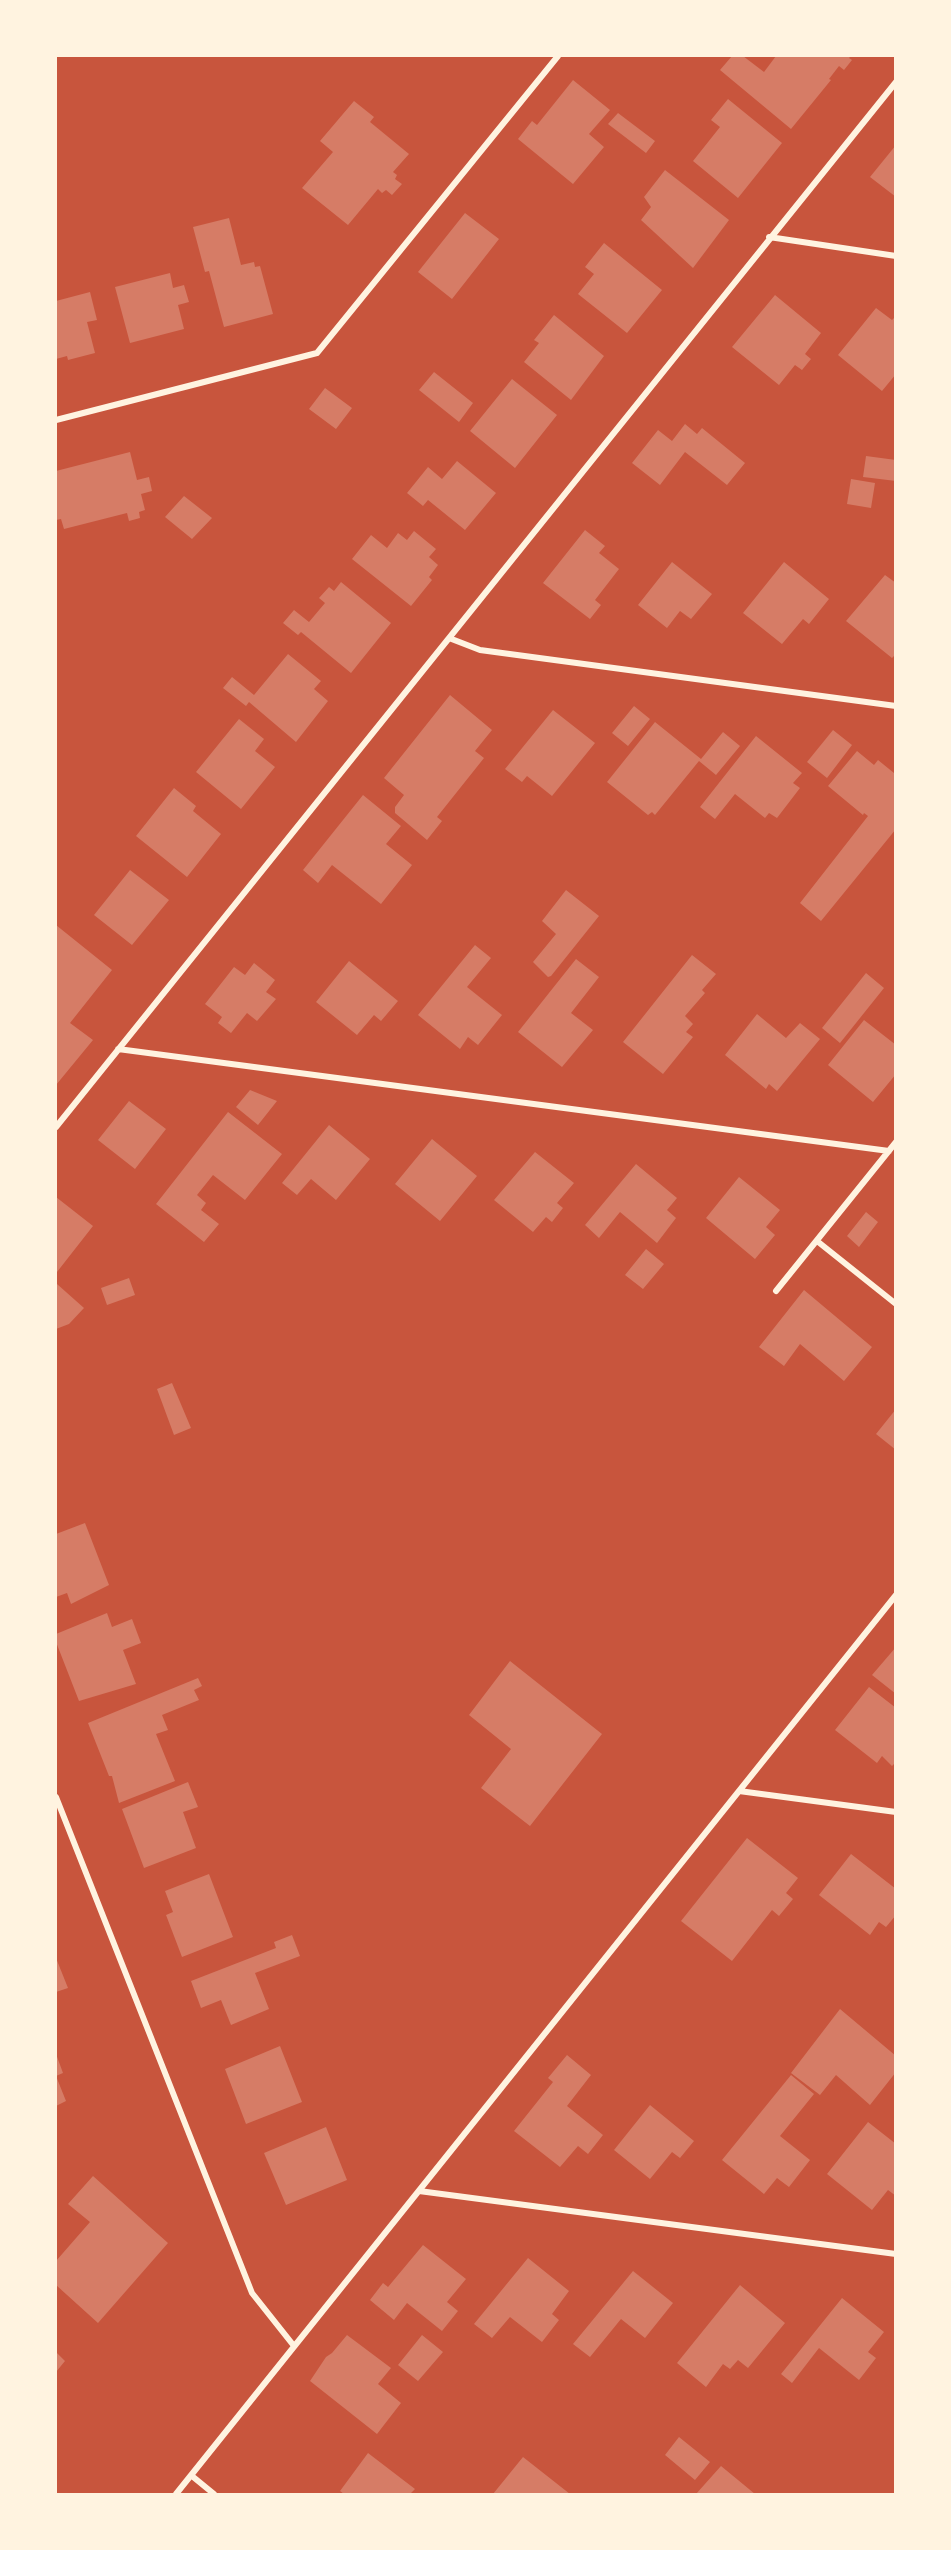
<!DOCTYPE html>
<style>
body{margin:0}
#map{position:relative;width:951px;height:2550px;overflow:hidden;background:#c8553d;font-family:Barlow,sans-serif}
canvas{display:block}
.frame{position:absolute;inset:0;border:57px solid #fff3e0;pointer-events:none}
</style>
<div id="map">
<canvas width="951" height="2550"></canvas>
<div class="frame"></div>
</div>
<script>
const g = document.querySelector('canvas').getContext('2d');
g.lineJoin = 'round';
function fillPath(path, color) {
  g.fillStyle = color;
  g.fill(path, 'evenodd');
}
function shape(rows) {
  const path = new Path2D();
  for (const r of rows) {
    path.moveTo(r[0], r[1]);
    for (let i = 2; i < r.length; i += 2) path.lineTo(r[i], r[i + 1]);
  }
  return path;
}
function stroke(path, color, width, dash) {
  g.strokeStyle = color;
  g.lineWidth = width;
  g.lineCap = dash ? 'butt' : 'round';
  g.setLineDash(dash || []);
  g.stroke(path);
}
const building = shape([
 [732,56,743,56,764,72,776,56,851,56,849,58,852,60,844,70,839,66,829,79,831,80,791,129,720,70],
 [573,80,610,110,589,134,604,147,573,184,518,139,532,121,537,125],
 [728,99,782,143,738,198,693,161,720,127,711,120],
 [354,101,374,117,370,122,409,154,393,172,397,175,395,179,402,184,392,195,386,190,382,193,378,189,348,225,302,188,333,152,320,141],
 [618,113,655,141,646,153,608,124],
 [896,145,896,197,870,177],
 [665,170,729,220,693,268,641,220,651,207,644,197],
 [465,213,499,239,452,299,418,272],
 [229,218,241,265,254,262,255,267,260,266,273,314,224,327,209,271,205,272,193,227],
 [604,243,662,290,627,333,578,294,594,274,585,267],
 [170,273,173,288,184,285,189,302,178,305,184,329,130,343,115,287],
 [90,292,97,320,87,322,95,353,68,360,67,356,56,359,56,301],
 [775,295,821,333,805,354,811,359,802,370,795,365,779,385,732,347],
 [876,308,892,320,896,316,896,374,882,391,838,355],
 [554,315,604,356,571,400,524,362,539,343,534,340],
 [434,372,473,403,459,422,419,390],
 [512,379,557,415,515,468,470,431],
 [325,388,352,408,336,429,309,409],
 [685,424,697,434,702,428,745,463,727,485,685,452,660,485,632,463,658,430,672,441],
 [130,452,137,480,149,477,152,491,141,494,145,510,139,512,140,518,129,521,127,513,64,529,61,519,56,520,56,471],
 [866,456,896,460,896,481,863,477],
 [457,461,496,493,465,530,428,500,423,506,407,493,428,467,442,479],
 [851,479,875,483,871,508,847,504],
 [184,496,212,518,192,539,165,517],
 [585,530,605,546,599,553,619,569,595,600,601,605,590,619,543,583],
 [414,531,436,549,429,557,438,565,429,577,432,580,411,606,352,559,371,535,387,548,398,533,407,540],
 [672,562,712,594,691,619,680,611,667,628,638,605],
 [784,562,829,599,809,624,803,619,782,644,743,613],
 [885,575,896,583,896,654,892,658,846,621],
 [341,582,391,623,351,673,301,632,298,635,283,623,294,610,309,622,325,603,319,598,329,587,334,591],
 [288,654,321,681,314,689,328,701,296,742,249,702,246,706,223,688,232,677,254,695],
 [450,695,492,730,475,751,484,758,437,817,442,821,427,840,395,813,395,807,404,795,384,778],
 [634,706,650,719,628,746,612,733],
 [553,710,595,743,552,796,527,776,522,782,505,769],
 [239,719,264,739,255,751,275,767,241,809,196,772],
 [655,722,701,759,723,732,740,746,716,775,699,761,655,815,652,812,648,815,607,782],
 [833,730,852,745,827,778,807,762],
 [756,736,802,773,793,783,800,788,777,818,769,813,765,818,735,794,715,819,700,807],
 [857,751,874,765,878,760,894,773,896,771,896,829,821,921,800,903,868,816,864,813,863,815,828,786],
 [174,788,196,806,193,811,221,834,187,877,136,836],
 [363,795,401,826,386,844,412,865,381,904,332,865,318,883,303,870],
 [130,870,169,900,132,945,94,915],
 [566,890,599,916,551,976,548,977,533,962,556,934,542,921],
 [56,925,112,970,70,1023,93,1040,56,1085],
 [475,945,491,958,467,987,502,1015,478,1045,468,1037,460,1049,418,1015],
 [692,955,716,974,702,990,705,993,685,1016,693,1024,686,1032,693,1037,663,1074,623,1042],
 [576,959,599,977,571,1013,593,1030,562,1067,518,1032],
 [349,961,398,1001,381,1021,374,1015,357,1035,316,1002],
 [254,963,275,980,266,992,276,999,257,1021,247,1013,231,1033,218,1023,222,1017,205,1004,234,967,245,975],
 [866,973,884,988,840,1043,822,1028],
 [757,1014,786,1038,800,1023,820,1039,777,1091,769,1084,766,1089,725,1055],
 [864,1020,896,1045,896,1074,873,1102,828,1065],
 [250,1090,277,1101,258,1125,236,1107],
 [129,1101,166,1129,135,1169,98,1140],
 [228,1112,282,1154,245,1200,213,1175,197,1195,206,1203,201,1210,219,1224,204,1242,156,1204],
 [329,1125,370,1159,336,1200,311,1179,297,1195,282,1183],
 [432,1139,477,1176,440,1221,395,1184],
 [535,1152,574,1183,557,1203,563,1208,552,1222,546,1217,533,1232,494,1200],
 [636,1164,677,1198,667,1210,676,1218,657,1243,620,1212,599,1238,585,1225],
 [739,1177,780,1210,766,1227,775,1235,755,1259,706,1218],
 [56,1197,93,1226,57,1272,56,1270],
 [866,1212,878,1222,859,1247,847,1236],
 [646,1249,664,1264,643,1289,625,1275],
 [129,1278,135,1295,107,1305,101,1288],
 [57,1284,84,1308,69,1324,56,1329],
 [804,1290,872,1347,844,1381,800,1344,784,1366,759,1347],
 [172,1383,191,1428,174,1435,157,1389],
 [896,1409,896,1450,876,1434],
 [85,1523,109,1585,71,1604,67,1593,56,1597,56,1534],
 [107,1613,112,1627,132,1619,141,1643,123,1650,136,1684,79,1701,56,1642,56,1634],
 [896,1647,896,1694,872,1675],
 [510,1661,602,1734,530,1826,481,1788,511,1749,469,1715],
 [198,1678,202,1686,194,1690,199,1700,162,1715,168,1730,156,1734,175,1781,119,1803,112,1776,109,1776,88,1723],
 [869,1687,896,1708,896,1762,892,1766,882,1756,877,1763,835,1730],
 [188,1782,198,1807,183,1812,196,1848,144,1868,122,1809],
 [747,1838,798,1878,786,1893,793,1899,779,1916,772,1910,732,1961,681,1921],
 [851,1854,896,1889,896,1915,886,1927,879,1922,870,1935,819,1895],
 [209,1874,233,1937,182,1957,166,1915,173,1912,165,1891],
 [292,1935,300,1956,255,1973,269,2009,231,2025,221,2000,201,2008,191,1981,276,1948,274,1942],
 [56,1958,68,1988,56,1992],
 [840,2009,896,2056,896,2072,870,2105,836,2075,820,2095,791,2073],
 [280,2046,302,2102,246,2124,225,2069],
 [56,2054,63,2073,56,2076,66,2101,56,2106],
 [567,2055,591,2075,567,2106,603,2135,588,2154,578,2146,560,2167,514,2131,553,2082,548,2078],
 [791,2075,814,2094,780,2136,810,2160,789,2187,777,2178,764,2194,722,2160],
 [650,2105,694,2141,680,2158,672,2152,650,2179,614,2150],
 [868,2122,896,2144,896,2196,888,2190,872,2210,827,2174],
 [326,2127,347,2180,286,2205,264,2153],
 [93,2176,168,2243,98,2323,56,2285,56,2261,90,2222,68,2204],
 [423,2245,466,2279,447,2302,458,2311,442,2331,407,2303,394,2320,370,2300,383,2283,388,2287],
 [528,2258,569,2291,552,2314,559,2320,542,2342,510,2317,492,2338,474,2324],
 [633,2271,673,2303,645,2338,621,2319,590,2357,573,2344],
 [740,2285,785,2323,748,2368,738,2360,730,2369,723,2364,706,2387,677,2363],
 [842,2298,884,2332,868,2352,876,2358,859,2380,819,2348,792,2383,781,2374],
 [347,2335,391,2368,378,2384,401,2403,377,2434,310,2381,326,2357,332,2353],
 [422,2335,443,2352,418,2381,398,2365],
 [56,2352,65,2361,56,2372],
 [679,2437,710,2462,695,2480,665,2455],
 [368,2453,415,2489,410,2494,344,2494,340,2491],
 [523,2457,570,2494,493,2494],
 [721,2466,755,2494,696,2494]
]);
const minor = shape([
 [769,237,896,256],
 [56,420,317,353,558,56],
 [449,638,480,650,896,706],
 [118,1049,889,1151],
 [56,1127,896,82],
 [817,1241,896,1304],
 [776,1291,896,1142],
 [739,1791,896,1812],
 [56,1797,252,2293,294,2346],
 [419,2191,896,2254],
 [192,2476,214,2494],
 [176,2494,896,1595]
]);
fillPath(building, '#d67c66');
stroke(minor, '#fff3e0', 6);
</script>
